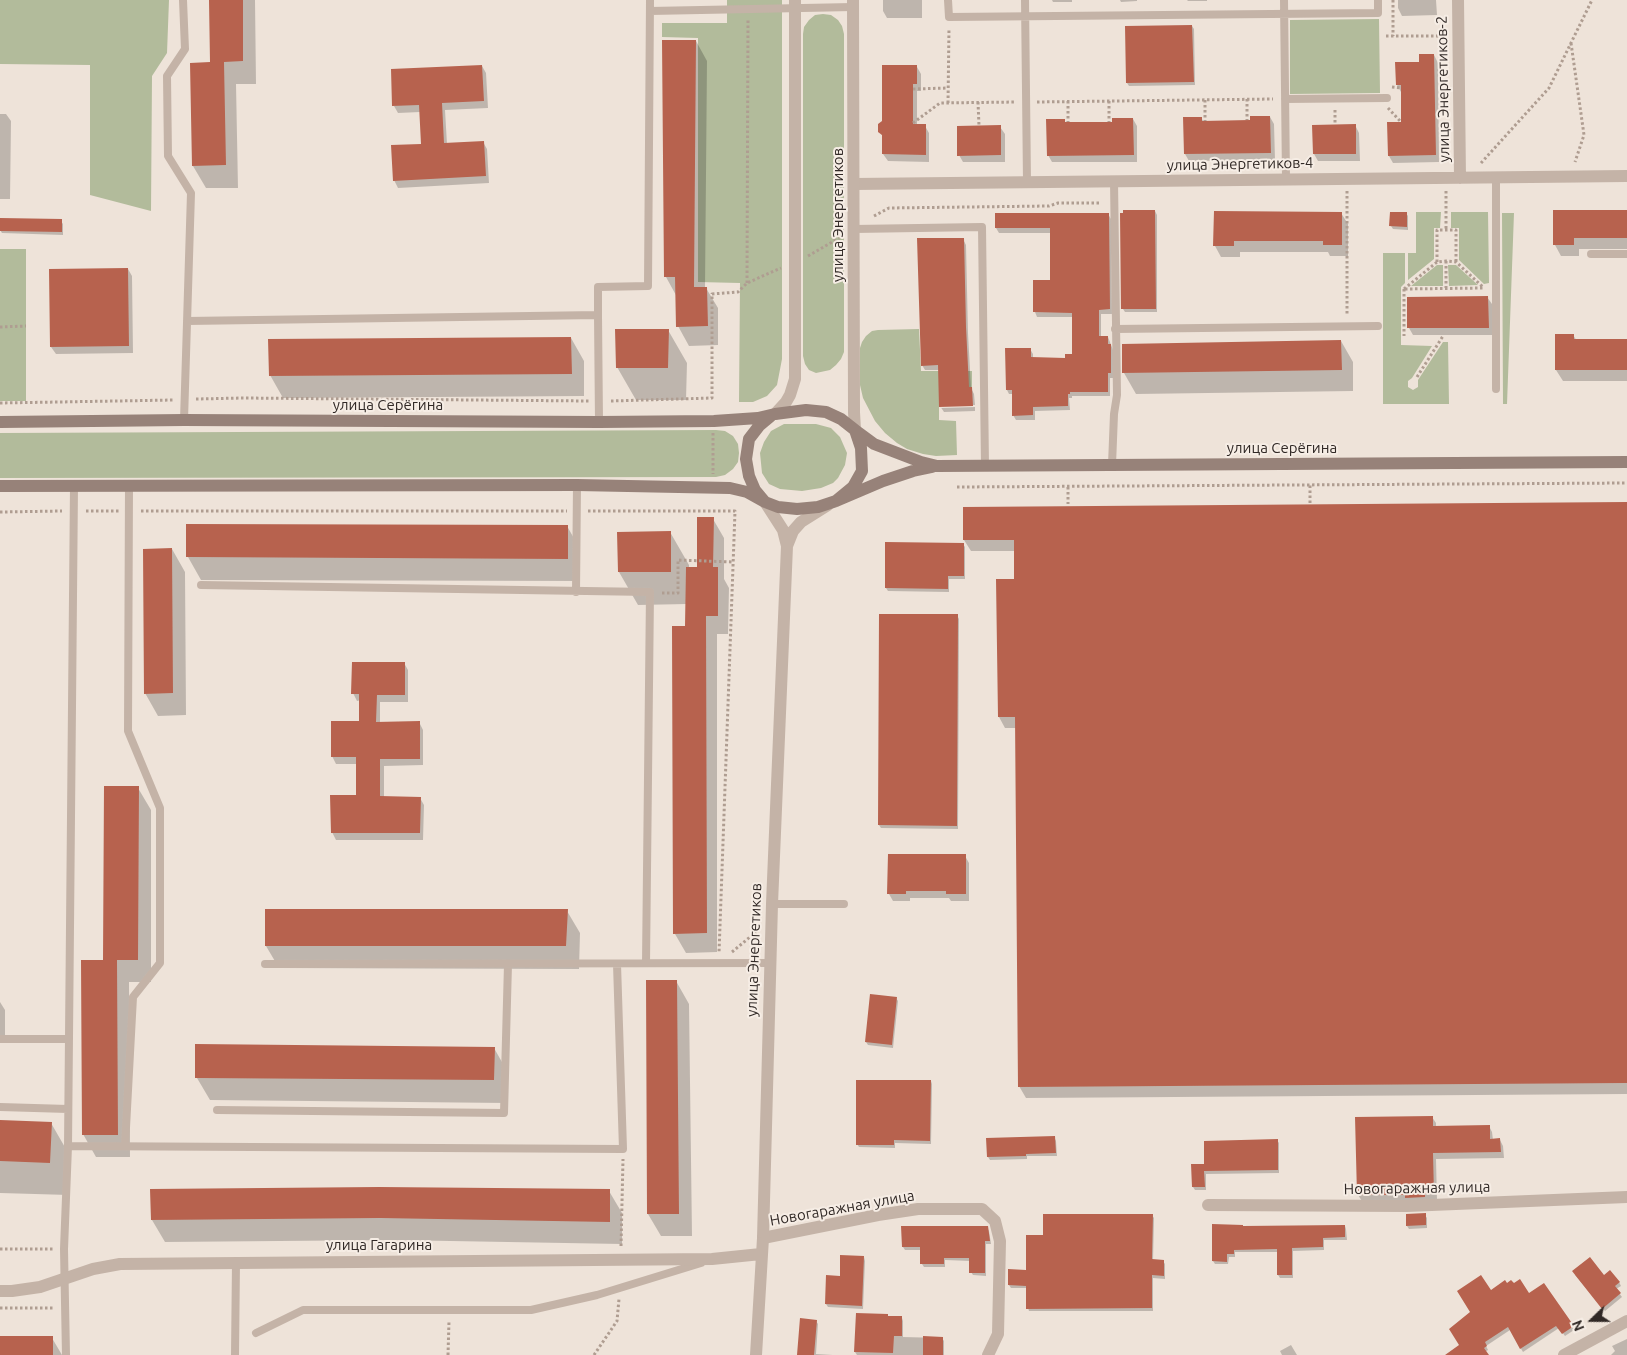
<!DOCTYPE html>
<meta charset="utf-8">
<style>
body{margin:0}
#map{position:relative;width:1627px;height:1355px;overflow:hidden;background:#eee3d9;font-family:Ubuntu,sans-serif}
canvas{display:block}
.north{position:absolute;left:1567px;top:1295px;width:50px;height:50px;-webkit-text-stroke:4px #f6ede5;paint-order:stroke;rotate:248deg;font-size:14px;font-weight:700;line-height:20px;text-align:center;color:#312926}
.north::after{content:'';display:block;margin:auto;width:18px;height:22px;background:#312926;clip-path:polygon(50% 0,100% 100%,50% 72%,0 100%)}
</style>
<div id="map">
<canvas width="1627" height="1355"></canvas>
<div class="north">N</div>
</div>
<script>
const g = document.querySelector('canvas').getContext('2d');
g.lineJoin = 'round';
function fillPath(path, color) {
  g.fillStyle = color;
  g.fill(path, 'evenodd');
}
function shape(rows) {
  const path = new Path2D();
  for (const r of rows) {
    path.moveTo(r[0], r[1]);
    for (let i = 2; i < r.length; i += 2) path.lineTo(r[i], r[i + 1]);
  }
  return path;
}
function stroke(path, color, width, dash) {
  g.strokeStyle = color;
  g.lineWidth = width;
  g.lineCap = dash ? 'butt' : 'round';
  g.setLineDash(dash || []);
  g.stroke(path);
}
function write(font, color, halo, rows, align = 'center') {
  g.font = font + ' Ubuntu,sans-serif';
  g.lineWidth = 4;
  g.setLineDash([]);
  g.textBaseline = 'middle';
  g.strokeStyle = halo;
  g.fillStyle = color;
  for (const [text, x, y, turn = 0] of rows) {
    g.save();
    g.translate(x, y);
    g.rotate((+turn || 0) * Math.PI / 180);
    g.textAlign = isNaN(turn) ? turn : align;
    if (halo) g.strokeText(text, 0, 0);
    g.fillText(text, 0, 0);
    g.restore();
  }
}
const green = shape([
 [0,0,169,0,167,53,152,76,151,211,90,195,90,65,0,64],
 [727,0,782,0,782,359,777,385,767,396,753,402,739,402,740,283,698,282,698,38,662,37,662,23,727,23],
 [823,14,831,15,838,20,842,26,844,34,844,352,841,359,836,365,830,370,816,373,809,370,805,364,803,356,803,34,804,27,809,20,815,15],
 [1379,19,1380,93,1290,94,1290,20],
 [1416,212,1441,212,1440,228,1434,228,1434,259,1408,280,1408,253,1416,253],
 [1451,212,1488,212,1489,283,1484,284,1459,260,1459,228,1451,228],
 [1502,213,1514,213,1507,404,1503,404],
 [0,249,26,249,26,401,0,401],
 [1383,253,1405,253,1405,283,1401,287,1401,345,1432,346,1412,378,1408,381,1408,387,1413,390,1418,387,1418,380,1443,342,1448,342,1449,404,1383,404],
 [1437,265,1443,265,1443,286,1411,286],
 [1448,265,1456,265,1478,285,1449,286],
 [919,329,921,371,972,371,972,387,939,388,939,420,956,421,957,455,936,456,923,454,907,449,897,443,885,433,875,421,863,398,860,385,860,348,862,342,866,336,872,331,878,330],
 [784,424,816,424,831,428,840,437,847,453,845,465,838,478,833,483,821,488,802,491,780,489,769,484,762,473,760,453,764,442,771,431],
 [716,430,725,431,733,436,738,444,739,453,738,462,733,469,725,475,716,477,0,478,0,433]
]);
const shadow = shape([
 [211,0,255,0,256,84,236,84,238,188,206,188,193,166,211,64],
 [883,0,922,0,922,18,887,18,883,11],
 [1052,0,1072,0,1072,2,1053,2],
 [1120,0,1137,0,1137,1,1121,2],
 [1187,0,1207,0,1207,1,1188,1],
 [1398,0,1436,0,1437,15,1402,16,1398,8],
 [1192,26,1194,29,1195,85,1129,86,1127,83],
 [663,41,696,41,707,61,705,288,706,288,718,308,718,345,689,346,678,326,677,297,666,277],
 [1434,55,1438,63,1439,162,1393,163,1389,156,1403,123,1401,92,1397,85,1420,63],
 [482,66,486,73,488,108,445,110,447,144,483,142,487,149,489,183,398,188,394,180,422,145,420,112,398,113,394,106],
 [917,67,921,74,921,91,917,91,917,126,925,126,929,133,929,162,888,161,883,154,883,137,880,131],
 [0,114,6,114,11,121,10,199,0,199],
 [1270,117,1274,124,1275,160,1189,161,1185,154,1185,118,1201,118,1204,122,1252,121],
 [1133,119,1137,126,1137,162,1052,162,1048,155,1064,120,1066,124,1114,123],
 [1355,125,1359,133,1360,161,1318,161,1314,154,1314,126],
 [1000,127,1005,134,1005,162,963,162,959,155],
 [1155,211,1157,215,1157,312,1125,312,1123,309,1121,214],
 [1627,211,1627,249,1579,249,1579,256,1561,256,1555,245],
 [1341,213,1348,224,1348,256,1330,256,1328,252,1240,252,1240,257,1221,257,1215,246],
 [1406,213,1408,216,1408,230,1393,229,1391,226],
 [996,214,1108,214,1111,219,1112,314,1101,314,1101,337,1108,337,1113,350,1113,378,1110,378,1110,396,1072,396,1072,398,1069,398,1070,410,1035,411,1035,420,1016,420,1013,415,1013,394,1009,394,1007,390,1030,349,1033,354,1033,359,1066,359,1073,356,1073,317,1037,317,1035,312,1035,281,1051,282,1051,233,999,233,996,228],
 [61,221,63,224,63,235,2,233,0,230],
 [963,239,966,245,968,333,971,388,974,394,975,405,941,406,941,408,975,407,975,411,944,412,940,406,940,370,925,370,922,365],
 [128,269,132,276,133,353,56,354,51,347],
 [1487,297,1492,304,1492,335,1413,335,1409,328,1408,298],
 [668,330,687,363,686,400,636,400,617,367],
 [1573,335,1577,341,1627,340,1627,381,1563,381,1556,370],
 [571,338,584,361,584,396,283,398,270,375],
 [1341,341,1353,362,1353,391,1136,394,1124,373],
 [1627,504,1627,1094,1026,1098,1019,1086,1017,728,1005,728,999,717,1015,580,1015,551,971,551,964,540,964,508],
 [713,519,724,538,724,579,729,588,728,634,717,634,717,952,686,953,675,934,673,627,687,627,687,604,638,605,619,572,619,533,670,532,689,565,689,568,698,568],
 [567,526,580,549,580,581,201,580,188,557],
 [963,544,965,547,965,579,949,579,949,592,888,591,886,588],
 [172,549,185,572,186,715,158,716,145,693],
 [881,615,957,615,959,619,958,829,881,828,879,825],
 [404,663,408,670,408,702,380,702,380,724,419,722,423,730,423,765,384,766,384,797,420,798,424,805,423,840,336,840,332,832,357,796,357,764,336,764,332,756,361,722,361,700,357,701,353,693],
 [138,788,151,810,151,982,129,982,130,1157,96,1157,83,1134,104,961],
 [965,856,969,863,969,901,951,901,949,898,910,898,910,901,893,901,889,894],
 [567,911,580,933,579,969,279,968,266,946],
 [676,981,689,1004,692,1236,661,1236,648,1214],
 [896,998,898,1001,893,1048,868,1045,866,1042],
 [0,1002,5,1010,5,1040,0,1040],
 [494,1048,507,1071,507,1103,210,1100,197,1078],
 [931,1081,932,1084,931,1144,895,1143,895,1148,859,1147,857,1144],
 [1432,1117,1436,1123,1436,1127,1489,1126,1492,1132,1493,1140,1500,1140,1503,1146,1504,1158,1436,1159,1437,1200,1362,1201,1358,1195],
 [0,1122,51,1123,70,1156,69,1195,0,1193],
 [1054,1137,1056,1141,1057,1156,1027,1156,1027,1159,990,1160,988,1157],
 [1277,1140,1279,1143,1279,1173,1206,1174,1206,1190,1195,1190,1193,1187,1192,1166,1204,1165],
 [609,1191,622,1213,622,1244,393,1240,165,1242,152,1220],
 [1152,1215,1154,1218,1153,1261,1163,1261,1165,1264,1165,1279,1153,1278,1153,1311,1029,1311,1028,1308,1028,1288,1011,1288,1009,1285,1028,1271,1044,1236],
 [1425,1215,1427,1218,1427,1228,1409,1229,1407,1226],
 [1213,1226,1345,1226,1346,1229,1347,1240,1324,1240,1324,1250,1293,1251,1293,1278,1280,1278,1278,1275,1278,1252,1235,1252,1235,1257,1229,1257,1228,1264,1215,1264,1213,1261],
 [987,1228,989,1231,991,1244,986,1244,986,1276,973,1275,971,1272,971,1261,945,1260,945,1267,924,1267,922,1264,922,1250,905,1250,903,1247],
 [864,1257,865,1261,863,1309,828,1307,826,1304,841,1277],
 [1575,1275,1604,1276,1619,1282,1621,1286,1616,1289,1622,1297,1605,1311],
 [1490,1292,1529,1294,1573,1327,1574,1330,1565,1336,1559,1328,1523,1352,1510,1330,1486,1346,1488,1350,1485,1352,1487,1355,1447,1355,1460,1345,1471,1312],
 [889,1317,902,1318,903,1321,903,1337,942,1338,944,1341,944,1355,857,1355,855,1352],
 [816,1321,818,1324,816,1354,833,1355,799,1355],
 [0,1338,52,1338,62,1355,0,1355],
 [1627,1339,1627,1355,1611,1355,1615,1351,1612,1346],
 [1291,1345,1297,1355,1282,1355,1280,1351]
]);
const building = shape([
 [209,0,243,0,243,61,224,62,226,165,192,166,190,63,210,62],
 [1192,25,1194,82,1126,83,1125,26],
 [662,40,696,40,694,287,707,287,708,326,676,327,675,277,664,277],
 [1419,54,1434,54,1436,155,1388,156,1387,122,1401,122,1401,85,1396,85,1395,62,1419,62],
 [482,65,484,101,442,103,444,143,484,141,486,176,393,181,391,145,421,144,419,105,392,106,391,69],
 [882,65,917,65,917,84,913,84,913,124,926,124,926,155,882,154,882,135,878,132,878,124,882,121],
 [1250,116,1270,116,1271,153,1184,154,1183,117,1202,117,1202,121,1250,120],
 [1112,118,1133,118,1134,155,1047,156,1046,119,1065,119,1065,122,1112,122],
 [1356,124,1356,154,1313,154,1312,125],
 [1001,125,1001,155,957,156,957,126],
 [1123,210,1155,210,1156,309,1121,309,1120,213,1123,213],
 [1553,210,1627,210,1627,238,1574,238,1574,245,1553,245],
 [1214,211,1342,212,1342,245,1323,245,1323,241,1234,241,1234,246,1213,246],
 [1390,212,1407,212,1407,227,1389,226],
 [995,213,1109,213,1110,309,1099,310,1099,336,1108,336,1108,344,1111,344,1111,373,1108,373,1108,392,1070,392,1070,394,1068,394,1068,406,1033,407,1033,415,1012,416,1012,390,1006,390,1005,348,1031,348,1031,357,1065,358,1065,354,1072,354,1072,313,1033,312,1033,280,1050,280,1050,228,995,228],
 [0,218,62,219,62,232,0,231],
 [917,238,964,238,966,327,969,387,972,387,973,406,939,407,938,365,921,366],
 [128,268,129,346,50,347,49,269],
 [1488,296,1489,328,1407,328,1407,297],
 [615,329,669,329,668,368,616,368],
 [1555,334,1574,334,1574,339,1627,339,1627,370,1555,370],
 [571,337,572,374,269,376,268,339],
 [1341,340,1342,370,1122,373,1122,344],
 [1627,502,1627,1083,1018,1087,1015,717,998,717,996,579,1014,579,1014,540,963,540,963,507],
 [697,517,714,517,713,567,718,567,718,616,706,616,707,933,673,934,672,626,685,626,686,567,697,567],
 [186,524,568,525,568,559,186,557],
 [671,531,671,572,618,572,617,532],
 [885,542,964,543,964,576,948,576,948,589,885,588],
 [172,548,173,693,144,694,143,549],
 [879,614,958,614,957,826,878,825],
 [352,662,405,662,405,695,377,695,376,722,420,721,420,759,380,759,380,796,421,797,420,833,331,833,330,795,356,795,356,757,331,757,331,721,359,721,359,694,351,694],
 [104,786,139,786,138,960,117,960,118,1135,82,1135,81,960,103,960],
 [888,854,966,854,966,894,946,894,946,891,906,891,906,894,887,894],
 [265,909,568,909,566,946,265,946],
 [646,980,677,980,679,1214,647,1214],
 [870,994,897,997,892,1045,865,1042],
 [195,1044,495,1047,494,1080,195,1078],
 [856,1080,931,1080,930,1141,894,1140,894,1145,856,1145],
 [1433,1116,1433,1126,1490,1125,1490,1139,1500,1138,1501,1152,1433,1153,1434,1194,1425,1194,1425,1197,1405,1198,1405,1195,1357,1195,1355,1117],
 [0,1120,52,1122,50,1163,0,1161],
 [1055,1136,1056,1153,1026,1154,1026,1156,987,1157,986,1138],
 [1278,1139,1278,1170,1204,1171,1205,1187,1192,1187,1191,1164,1204,1164,1204,1168,1204,1141],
 [379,1187,610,1189,610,1222,380,1218,151,1220,150,1189],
 [1426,1213,1426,1225,1406,1226,1406,1214],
 [1043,1214,1153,1214,1152,1259,1164,1260,1164,1276,1152,1275,1152,1308,1026,1309,1026,1286,1008,1285,1008,1269,1026,1270,1026,1235,1043,1235],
 [1212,1224,1243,1225,1243,1226,1345,1225,1345,1237,1323,1238,1323,1247,1292,1248,1292,1275,1277,1275,1277,1249,1234,1250,1234,1254,1227,1254,1227,1262,1212,1261],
 [901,1226,988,1226,990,1241,985,1241,985,1273,969,1273,969,1258,944,1258,944,1264,920,1264,920,1247,902,1247],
 [840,1255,864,1256,862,1306,825,1304,826,1275,840,1276],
 [1590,1257,1604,1275,1610,1270,1620,1282,1615,1286,1621,1293,1602,1309,1572,1271],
 [1481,1275,1491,1290,1505,1280,1507,1283,1511,1280,1514,1283,1520,1279,1529,1293,1544,1283,1574,1326,1562,1334,1556,1326,1520,1349,1508,1327,1485,1342,1487,1346,1484,1348,1489,1355,1445,1355,1459,1345,1449,1329,1470,1312,1457,1291],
 [856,1313,888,1314,888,1316,902,1316,902,1336,894,1336,893,1353,854,1352],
 [800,1318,817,1320,814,1355,797,1355],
 [0,1336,53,1336,53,1355,0,1355],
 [923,1336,943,1337,943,1355,923,1355]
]);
const path = shape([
 [1393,0,1393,36],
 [1386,36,1445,36],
 [1571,43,1584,135,1575,162],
 [1392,87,1401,88],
 [913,89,948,88],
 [1247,99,1247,120],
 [1205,100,1205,121],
 [1068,101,1068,122],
 [1109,101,1109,122],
 [978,102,979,126],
 [1037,102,1273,99],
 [948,103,949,28],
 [1388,108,1401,122],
 [1335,110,1335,124],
 [913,123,940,103,1016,102],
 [1481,163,1549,88,1592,0],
 [1347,191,1347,315],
 [1446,191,1446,231],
 [874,216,889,208,1049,206,1058,203,1099,203],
 [808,256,839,238],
 [1446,261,1446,288],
 [1437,262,1437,230,1456,230,1456,262],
 [747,283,748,19],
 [1404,289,1437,262,1446,261,1456,262,1484,288],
 [1404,289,1404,336],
 [1405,289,1483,288],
 [0,327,26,326],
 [1417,377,1443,336],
 [196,399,243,398,589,401],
 [611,401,712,398,712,294,738,292,747,283,781,268],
 [0,403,174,400],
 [713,433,713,474],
 [957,487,1627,483],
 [1068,487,1068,504],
 [1310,503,1310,485],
 [86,511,119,511],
 [141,511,567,511],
 [588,511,735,511,719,953],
 [0,512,62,511],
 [662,593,678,593,678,560,733,562],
 [732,952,756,932],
 [621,1246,623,1159],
 [0,1249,54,1249],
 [0,1308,54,1308],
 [448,1355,449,1321],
 [594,1355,617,1321,619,1299]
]);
const service = shape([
 [183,0,185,49,167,76,168,156,191,193,184,420],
 [948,0,949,17,1378,13,1378,0],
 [1025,0,1027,182],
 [1284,0,1286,179],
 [650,11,853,7],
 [1285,99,1387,98],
 [1496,177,1496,389],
 [854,229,982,227,985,466],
 [1591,254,1627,254],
 [598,315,598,287,648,286,650,0],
 [187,321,598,315,599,422],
 [1115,329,1378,326],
 [1112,465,1114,414,1117,395,1114,181],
 [201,585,650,592,646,963],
 [576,592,577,485],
 [772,904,844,904],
 [265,964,770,963],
 [0,1039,69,1039],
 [0,1107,68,1109],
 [217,1110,504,1113,508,964],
 [68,1146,623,1149,617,964],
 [125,1146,133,997,160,963,160,808,128,731,129,486],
 [256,1333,303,1310,531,1310,597,1295,701,1263],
 [66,1355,64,1249,68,1146,74,486],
 [235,1355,236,1262]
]);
const minor = shape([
 [1458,0,1460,178],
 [854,184,1627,176],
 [1208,1205,1407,1206,1627,1197],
 [763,1238,878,1215,918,1209,982,1209,995,1221,1000,1241,998,1334,988,1355],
 [1564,1355,1627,1321]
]);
const tertiary = shape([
 [853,0,854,412,855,430],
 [775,414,786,402,790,395,795,379,795,0],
 [787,546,793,531,801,522,828,505],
 [0,1291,12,1291,40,1287,93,1269,120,1264,712,1259,761,1254],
 [756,1355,763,1238,772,904,787,546,783,530,765,502]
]);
const secondary = shape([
 [771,416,759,426,749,439,746,459,749,476,755,490,765,502,778,507,797,509,818,507,836,501,883,481,913,471,932,467],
 [0,422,184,420,599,422,714,421,758,418,775,414,806,410,826,412,841,419,855,430,861,448,862,471,853,487,836,501],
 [855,430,874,444,921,462,937,466,1627,462],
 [0,486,577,485,730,488,747,492,765,502]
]);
const streetNames = [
 ["улица Энергетиков-2",1443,89,-91],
 ["улица Энергетиков-4",1240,164,-1],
 ["улица Энергетиков",838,215,-90],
 ["улица Серёгина",388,405],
 ["улица Серёгина",1282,448],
 ["улица Энергетиков",754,950,-88],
 ["Новогаражная улица",1417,1188,-1],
 ["Новогаражная улица",842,1208,-10],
 ["улица Гагарина",379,1245]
];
fillPath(green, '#b2bb9b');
fillPath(shadow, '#0003');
fillPath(building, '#b7624e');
stroke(path, '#af9d91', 3, [2.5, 2.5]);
stroke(service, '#c4b3a7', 8);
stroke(minor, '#c4b3a7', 12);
stroke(tertiary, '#c4b3a7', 12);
stroke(secondary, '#978279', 12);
write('15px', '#312926', '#f6ede5', streetNames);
</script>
